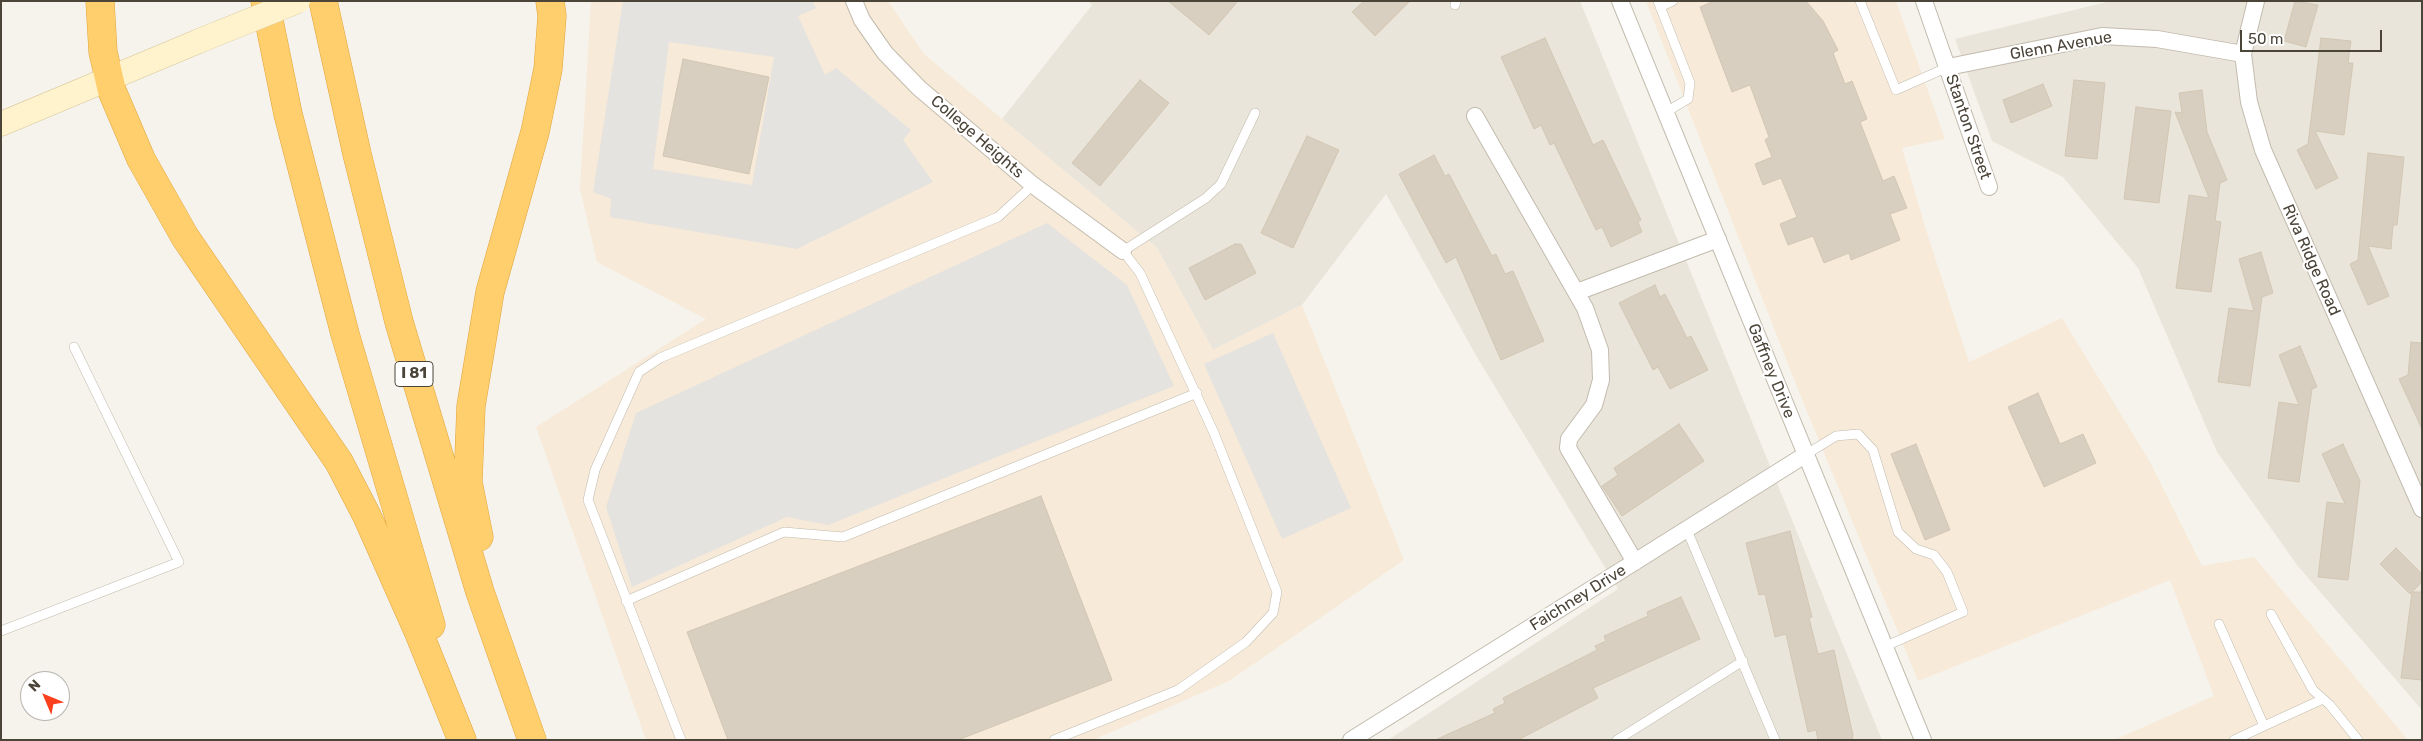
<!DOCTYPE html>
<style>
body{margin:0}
#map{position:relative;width:2423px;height:741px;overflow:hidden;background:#f6f3ec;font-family:Rubik,sans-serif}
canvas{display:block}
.frame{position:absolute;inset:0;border:2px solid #4b4439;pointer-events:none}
.north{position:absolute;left:20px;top:671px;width:50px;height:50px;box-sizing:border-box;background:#fff;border:1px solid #b7b4b0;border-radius:50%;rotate:315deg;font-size:14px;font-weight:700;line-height:20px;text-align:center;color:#4b4439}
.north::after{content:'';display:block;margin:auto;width:18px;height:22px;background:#fc3f1d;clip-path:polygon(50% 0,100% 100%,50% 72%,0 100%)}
.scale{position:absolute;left:2240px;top:30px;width:142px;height:22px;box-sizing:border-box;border:2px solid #4b4439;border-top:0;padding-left:6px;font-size:15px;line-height:18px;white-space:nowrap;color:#4b4439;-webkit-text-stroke:4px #fff;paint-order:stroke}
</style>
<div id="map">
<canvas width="2423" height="741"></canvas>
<div class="frame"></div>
<div class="north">N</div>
<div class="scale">50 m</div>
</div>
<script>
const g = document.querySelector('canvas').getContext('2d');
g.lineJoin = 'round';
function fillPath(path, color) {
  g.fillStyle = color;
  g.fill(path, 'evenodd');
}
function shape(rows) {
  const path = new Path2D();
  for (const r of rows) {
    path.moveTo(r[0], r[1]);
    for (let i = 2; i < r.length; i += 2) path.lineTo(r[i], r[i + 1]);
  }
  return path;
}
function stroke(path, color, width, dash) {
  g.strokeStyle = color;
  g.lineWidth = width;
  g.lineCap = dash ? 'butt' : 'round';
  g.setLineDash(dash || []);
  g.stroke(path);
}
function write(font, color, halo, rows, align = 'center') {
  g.font = font + ' Rubik,sans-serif';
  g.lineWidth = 4;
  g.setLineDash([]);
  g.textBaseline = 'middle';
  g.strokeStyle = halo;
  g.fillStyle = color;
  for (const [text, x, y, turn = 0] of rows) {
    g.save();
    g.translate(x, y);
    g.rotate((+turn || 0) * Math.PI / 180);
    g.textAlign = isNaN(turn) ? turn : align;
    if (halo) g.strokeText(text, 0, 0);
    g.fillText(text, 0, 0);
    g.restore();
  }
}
const residential = shape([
 [1089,1,1580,1,1882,740,1388,740,1618,589,1478,359,1386,194,1302,305,1213,350,1157,248,1002,119,1092,5],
 [2111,1,2422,1,2422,710,2297,565,2217,452,2138,268,2063,177,1992,141,1955,39]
]);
const commercial = shape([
 [591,1,888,1,924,54,1157,248,1213,350,1302,305,1404,560,1229,681,1093,740,646,740,536,427,706,319,597,262,580,189],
 [1646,1,1896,1,1945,139,1902,148,1926,230,1969,362,2062,318,2150,462,2202,566,2254,557,2408,740,2114,740,2214,696,2170,580,1918,681,1797,387]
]);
const parking = shape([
 [623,1,813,1,816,8,798,16,825,75,836,68,911,130,903,140,933,182,797,249,610,217,611,199,593,192],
 [669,42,774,57,752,185,653,169],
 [1047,223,1127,285,1174,386,828,525,787,517,632,587,606,507,636,413],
 [1273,333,1351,508,1282,539,1204,364]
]);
const building = shape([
 [1168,1,1238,1,1209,35,1168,1],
 [1364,1,1410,1,1375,36,1352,12,1364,1],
 [1714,1,1806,1,1823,21,1838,50,1833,53,1845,84,1852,81,1867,119,1860,122,1883,181,1894,176,1907,208,1890,214,1900,240,1851,260,1849,253,1824,263,1813,236,1788,245,1780,224,1797,217,1781,178,1763,185,1755,164,1772,157,1765,140,1769,137,1750,85,1732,92,1700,7,1714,1],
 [2295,1,2318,5,2306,47,2284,41,2295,1],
 [1545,38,1593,145,1603,140,1641,220,1638,222,1642,232,1611,247,1602,227,1596,230,1554,143,1550,145,1541,125,1534,129,1501,57,1545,38],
 [2321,38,2351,41,2348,63,2353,63,2344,135,2315,131,2338,178,2316,189,2297,150,2308,144,2321,38],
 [683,59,769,77,749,174,663,156,683,59],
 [1140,80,1169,103,1100,186,1072,163,1140,80],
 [2074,80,2105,83,2097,159,2065,156,2074,80],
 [2043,84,2052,106,2011,123,2003,100,2043,84],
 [2202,90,2207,132,2227,180,2220,183,2215,221,2221,222,2211,292,2176,288,2189,195,2209,198,2175,112,2182,113,2179,93,2202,90],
 [2136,107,2171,111,2159,203,2124,199,2136,107],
 [1307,136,1339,150,1293,248,1261,233,1307,136],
 [2368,153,2404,157,2397,225,2393,225,2391,249,2368,246,2389,296,2368,305,2350,264,2358,260,2368,153],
 [1434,155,1445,176,1449,174,1492,256,1496,254,1505,274,1513,271,1544,341,1501,360,1456,257,1446,263,1399,174,1434,155],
 [1235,244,1241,244,1256,273,1205,300,1189,268,1235,244],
 [2261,252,2273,293,2262,297,2250,386,2218,382,2229,308,2254,311,2239,259,2261,252],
 [1655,285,1660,297,1665,294,1687,338,1691,336,1708,370,1670,389,1658,367,1653,370,1619,303,1655,285],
 [2411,342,2422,343,2422,429,2399,379,2408,375,2411,342],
 [2300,346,2317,387,2312,389,2299,482,2268,478,2279,402,2299,405,2279,355,2300,346],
 [2038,393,2060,444,2083,434,2096,463,2044,487,2008,407,2038,393],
 [1679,424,1704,461,1622,516,1602,486,1618,475,1614,468,1679,424],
 [1916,444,1950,530,1925,540,1891,454,1916,444],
 [2343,444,2360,481,2348,580,2318,577,2327,502,2345,504,2322,454,2343,444],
 [1041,496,1112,680,958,740,728,740,687,632,1041,496],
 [1790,531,1812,617,1809,618,1818,654,1834,650,1853,735,1852,740,1818,740,1816,730,1808,732,1786,634,1775,637,1765,594,1759,595,1746,543,1790,531],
 [2396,548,2422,574,2422,582,2412,592,2422,592,2422,680,2401,678,2412,592,2410,594,2380,564,2396,548],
 [1681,597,1700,639,1593,688,1598,698,1518,740,1435,740,1495,713,1493,709,1505,703,1503,698,1597,650,1595,646,1606,641,1604,636,1648,616,1647,612,1681,597]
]);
const lane = shape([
 [1658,1,1690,83,1688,99,1666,112],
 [1860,1,1896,90,1948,67],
 [1455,5,1456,1],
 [1660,7,1673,1],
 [1805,455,1836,436,1858,434,1873,450,1898,532,1916,549,1934,555,1947,572,1963,612,1886,646],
 [1687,530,1775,740],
 [626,601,784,532,843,537,1197,393],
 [2271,614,2313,690,2330,705,2358,740],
 [2219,624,2264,726,2234,740],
 [1,631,179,562,74,347],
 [2264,726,2323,699],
 [681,740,588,500,595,470,639,372,660,358,998,217,1033,185],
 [1054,740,1178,690,1246,642,1273,613,1277,592,1214,433,1140,273,1123,251,1206,198,1221,184,1255,113],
 [1617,740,1743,661]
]);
const street = shape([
 [854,1,862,20,885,53,919,88,1033,185,1123,251],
 [1620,1,1923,740],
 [1924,1,1989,187],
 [2256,1,2243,54,2249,102,2263,150,2422,509],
 [1948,67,2102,36,2157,39,2243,54],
 [1475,116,1585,308,1600,350,1601,380,1594,405,1569,439,1568,448,1635,562],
 [1577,292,1718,239],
 [1351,740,1805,455]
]);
const secondary = shape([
 [1,124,199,41]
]);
const highway = shape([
 [100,1,103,52,112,91,141,159,185,237,339,462,367,516,419,633,462,740],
 [265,1,288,114,345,334,431,625],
 [323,1,357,154,399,322,480,592,532,740],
 [479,537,468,482,471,406,490,292,535,132,548,69,552,16,550,1]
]);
const secondaryBridge = shape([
 [199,41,298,1]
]);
const shields = [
 [414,374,38]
];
const shieldNames = [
 ["I 81",414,374]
];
const streetNames = [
 ["Glenn Avenue",2061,46,-10],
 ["Stanton Street",1968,127,71],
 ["College Heights",977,137,41],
 ["Riva Ridge Road",2311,260,66],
 ["Gaffney Drive",1771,371,68],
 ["Faichney Drive",1578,598,-32]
];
fillPath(residential, '#eae5da');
fillPath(commercial, '#f7ead8');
fillPath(parking, '#e5e3e0');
fillPath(building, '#d8cfc1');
stroke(building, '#d3c7b4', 1);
stroke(lane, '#c2bbae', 10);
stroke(street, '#c2bbae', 18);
stroke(secondary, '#d6c79b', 25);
stroke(highway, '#e0a43c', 29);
stroke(lane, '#fff', 9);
stroke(street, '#fff', 16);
stroke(secondary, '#fff3cd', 24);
stroke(highway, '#ffcf6e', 28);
stroke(secondaryBridge, '#d6c79b', 25, []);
stroke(secondaryBridge, '#fff3cd', 24);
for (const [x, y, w] of shields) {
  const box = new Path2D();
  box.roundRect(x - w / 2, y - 12.5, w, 25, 4);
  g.fillStyle = '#fff';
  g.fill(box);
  stroke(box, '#4b4439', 1);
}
write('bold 15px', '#4b4439', null, shieldNames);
write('16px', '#4b4439', '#fff', streetNames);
</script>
